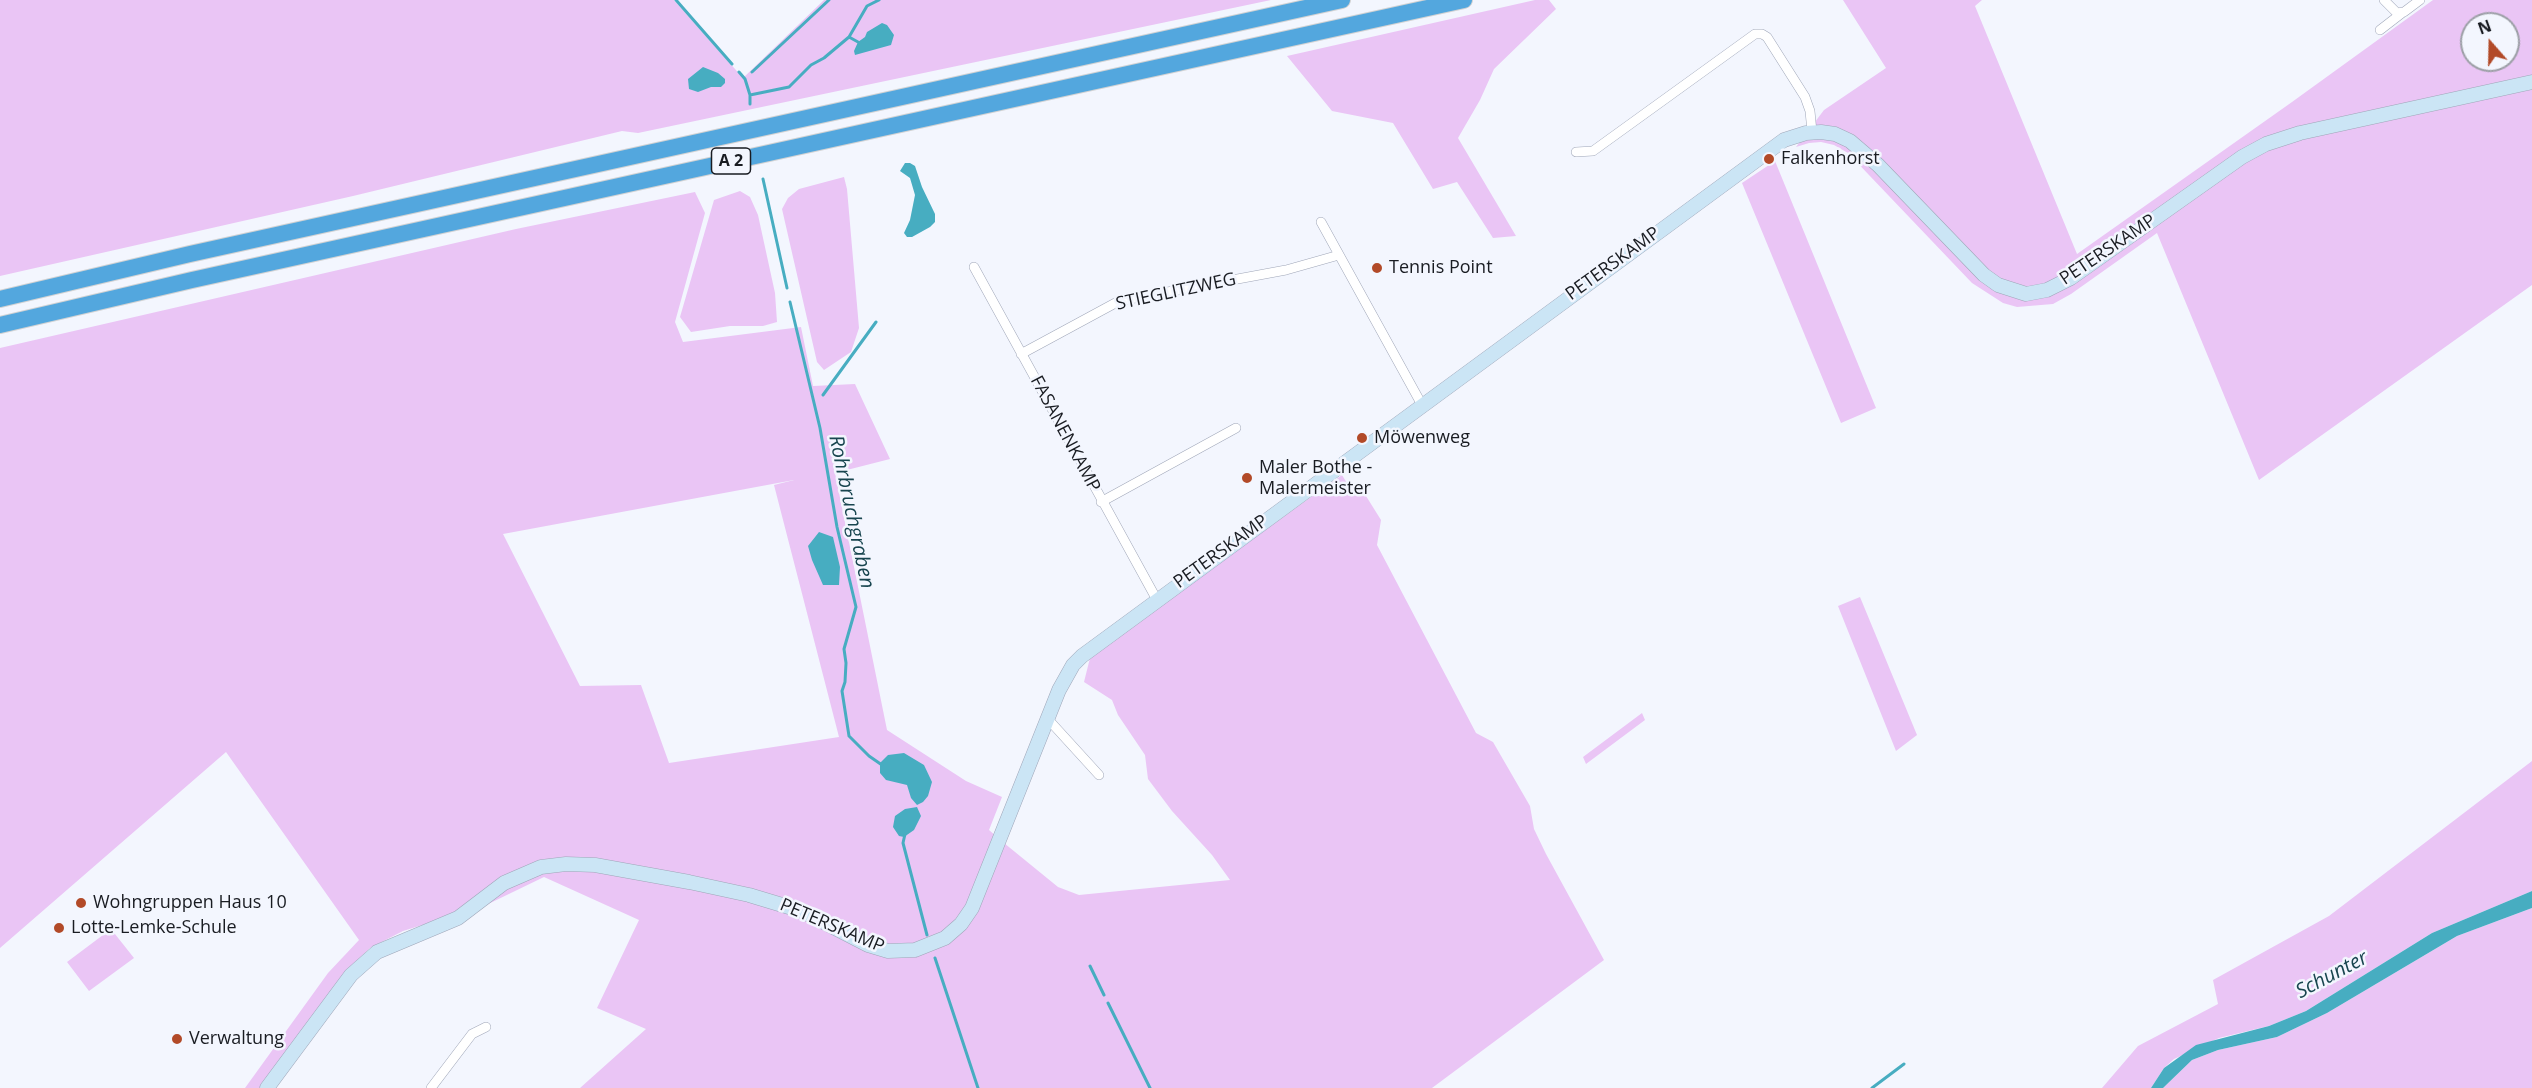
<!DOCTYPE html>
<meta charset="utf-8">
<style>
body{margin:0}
#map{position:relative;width:2532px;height:1088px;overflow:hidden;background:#f3f6fe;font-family:"Open Sans",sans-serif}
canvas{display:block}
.north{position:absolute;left:2460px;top:12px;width:60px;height:60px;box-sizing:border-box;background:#f3f6fe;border:2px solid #9c9fa6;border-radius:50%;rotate:340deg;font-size:16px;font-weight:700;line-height:24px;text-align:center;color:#191c22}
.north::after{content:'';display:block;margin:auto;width:21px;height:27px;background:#b24a28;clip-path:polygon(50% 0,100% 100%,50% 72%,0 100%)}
</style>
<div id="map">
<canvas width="2532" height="1088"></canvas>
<div class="north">N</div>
</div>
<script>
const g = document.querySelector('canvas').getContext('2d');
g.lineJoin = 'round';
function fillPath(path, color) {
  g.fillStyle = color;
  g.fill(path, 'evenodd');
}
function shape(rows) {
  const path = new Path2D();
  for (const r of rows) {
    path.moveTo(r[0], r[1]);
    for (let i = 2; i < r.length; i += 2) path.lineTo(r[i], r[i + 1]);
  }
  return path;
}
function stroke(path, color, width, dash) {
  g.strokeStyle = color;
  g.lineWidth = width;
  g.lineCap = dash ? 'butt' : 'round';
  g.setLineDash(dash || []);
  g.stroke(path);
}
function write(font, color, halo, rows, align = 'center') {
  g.font = font + ' "Open Sans",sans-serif';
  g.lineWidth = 5;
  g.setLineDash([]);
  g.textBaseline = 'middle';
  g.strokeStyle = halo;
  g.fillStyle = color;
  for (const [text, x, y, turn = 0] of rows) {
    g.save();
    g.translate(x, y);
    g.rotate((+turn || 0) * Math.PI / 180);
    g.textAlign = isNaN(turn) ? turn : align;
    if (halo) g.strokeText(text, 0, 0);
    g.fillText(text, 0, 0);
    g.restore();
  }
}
const green = shape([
 [0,0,674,0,743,78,824,0,1271,0,638,133,622,131,353,196,0,276],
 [1535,0,1549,0,1556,9,1494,69,1480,100,1458,138,1516,236,1493,238,1457,182,1433,189,1393,123,1332,111,1287,56],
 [1843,0,1982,0,1975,6,2077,254,2292,102,2433,0,2532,0,2532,285,2259,480,2157,233,2071,294,2053,304,2017,307,2003,303,1972,283,1848,153,1834,145,1821,142,1809,143,1796,147,1824,110,1886,68],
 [2472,24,2508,24,2508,60,2472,60],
 [1775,161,1876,408,1841,423,1742,183],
 [844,177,847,189,859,328,851,352,824,370,817,362,782,209,788,198,799,189],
 [740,191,750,197,758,215,775,293,777,322,763,326,730,326,691,332,680,317,714,200],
 [695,192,705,213,675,322,683,342,801,327,813,386,855,384,890,459,835,473,887,730,966,781,1002,797,989,830,1004,843,1058,887,1079,895,1230,880,1212,855,1172,811,1148,779,1145,755,1118,715,1112,700,1084,682,1091,654,1342,475,1353,493,1366,496,1381,520,1377,545,1476,733,1493,742,1530,806,1534,829,1546,854,1604,960,1432,1088,580,1088,646,1029,597,1008,639,920,544,877,451,922,432,922,403,931,370,948,346,971,260,1088,245,1088,328,973,359,940,226,752,0,948,0,348,516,229],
 [794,480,774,485,839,737,669,763,641,685,580,686,503,534],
 [1860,597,1917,735,1896,751,1838,606],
 [1642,713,1645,720,1586,764,1583,757],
 [2532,761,2532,891,2432,933,2306,1011,2269,1026,2219,1038,2174,1059,2164,1068,2151,1088,2102,1088,2138,1046,2218,1004,2213,980,2329,916],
 [2532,908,2532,1088,2163,1088,2192,1060,2218,1050,2277,1037,2327,1013,2457,936],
 [111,929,134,958,89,991,67,962]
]);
const water = shape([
 [882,23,887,25,894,35,891,45,855,55,854,51,858,42,865,37,867,32],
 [703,67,718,73,725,79,725,83,721,87,711,87,698,92,689,89,688,79],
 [905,163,910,163,915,166,922,187,935,214,935,222,930,227,912,237,907,237,904,233,910,220,915,195,910,178,900,171],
 [819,532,833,537,840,567,839,585,823,585,812,560,808,546],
 [904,753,924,765,932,782,928,796,923,802,917,805,911,798,907,785,886,780,880,773,880,763,888,755],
 [917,807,921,816,914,830,904,837,899,836,893,827,895,816,905,809],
 [2532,891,2532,908,2457,936,2327,1013,2277,1037,2218,1050,2192,1060,2163,1088,2151,1088,2164,1068,2196,1045,2269,1026,2306,1011,2432,933]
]);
const stream = shape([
 [676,0,732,64],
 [849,37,858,42],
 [739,72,745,79,750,95],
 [752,72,829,0],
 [750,104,750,95,789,87,811,65,824,58,849,37,867,6,879,0],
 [763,179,787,288],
 [790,302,820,428,837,527,856,607,844,649,846,663,845,682,842,691,849,736,869,756,882,765],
 [823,395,876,322],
 [905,834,903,843,927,935],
 [935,958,978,1088],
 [1090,966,1104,995],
 [1108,1003,1150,1088],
 [1872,1088,1904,1064]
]);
const street = shape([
 [2384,0,2397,13,2404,12,2420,0],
 [2380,30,2402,13],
 [1576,152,1593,151,1755,34,1762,34,1767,37,1805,97,1810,111,1812,132],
 [1321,222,1422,405],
 [974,267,1157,600],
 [1021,354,1119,301,1286,270,1339,255],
 [1101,502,1236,428],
 [1047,718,1099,775],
 [431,1088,472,1034,486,1027]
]);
const secondary = shape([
 [267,1088,351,975,377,952,458,918,504,883,541,867,566,864,595,865,689,882,749,895,802,911,868,945,888,951,915,950,945,938,961,924,972,908,1059,690,1073,665,1082,656,1784,140,1806,133,1821,132,1835,134,1850,141,1878,165,1984,275,1998,285,2026,294,2047,290,2071,278,2242,157,2266,144,2300,133,2532,82]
]);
const highway = shape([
 [0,299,190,254,1342,0],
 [0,325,192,280,1464,0]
]);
const markers = [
 [1769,159,6,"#b24a28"],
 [1377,268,6,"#b24a28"],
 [1362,438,6,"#b24a28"],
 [1247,478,6,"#b24a28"],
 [81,903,6,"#b24a28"],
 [59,928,6,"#b24a28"],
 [177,1039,6,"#b24a28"]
];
const shields = [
 [731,161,39]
];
const shieldNames = [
 ["A 2",731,161]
];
const poiNames = [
 ["Falkenhorst",1781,159],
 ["Tennis Point",1389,268],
 ["Möwenweg",1374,438],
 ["Maler Bothe -",1259,468],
 ["Malermeister",1259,489],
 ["Wohngruppen Haus 10",93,903],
 ["Lotte-Lemke-Schule",71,928],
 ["Verwaltung",189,1039]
];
const streetNames = [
 ["PETERSKAMP",2108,250,-34],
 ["PETERSKAMP",1613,264,-36],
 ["STIEGLITZWEG",1176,292,-12],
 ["FASANENKAMP",1065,434,62],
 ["PETERSKAMP",1221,552,-36],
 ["PETERSKAMP",832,926,23]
];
const waterNames = [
 ["Rohrbruchgraben",851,512,78],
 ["Schunter",2332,975,-28]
];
fillPath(green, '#eac5f5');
fillPath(water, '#47adc1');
stroke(stream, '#47adc1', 3);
stroke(street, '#9fa6b8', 10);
stroke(secondary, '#9fa6b8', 15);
stroke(highway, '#d1d2d3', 18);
stroke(street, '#fff', 9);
stroke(secondary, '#cbe5f5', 14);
stroke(highway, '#53a7de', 16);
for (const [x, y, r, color] of markers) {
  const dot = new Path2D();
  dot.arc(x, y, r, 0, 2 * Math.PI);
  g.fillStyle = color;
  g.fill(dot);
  stroke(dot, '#f3f6fe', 2);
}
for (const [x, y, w] of shields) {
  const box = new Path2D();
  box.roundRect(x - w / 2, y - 13, w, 26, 4.5);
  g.fillStyle = '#f3f6fe';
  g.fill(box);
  stroke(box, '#191c22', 1.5);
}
write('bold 16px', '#191c22', null, shieldNames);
write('18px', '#191c22', '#f3f6fe', poiNames, 'left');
write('18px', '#191c22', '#f3f6fe', streetNames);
write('italic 20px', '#18454f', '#f3f6fe', waterNames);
</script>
